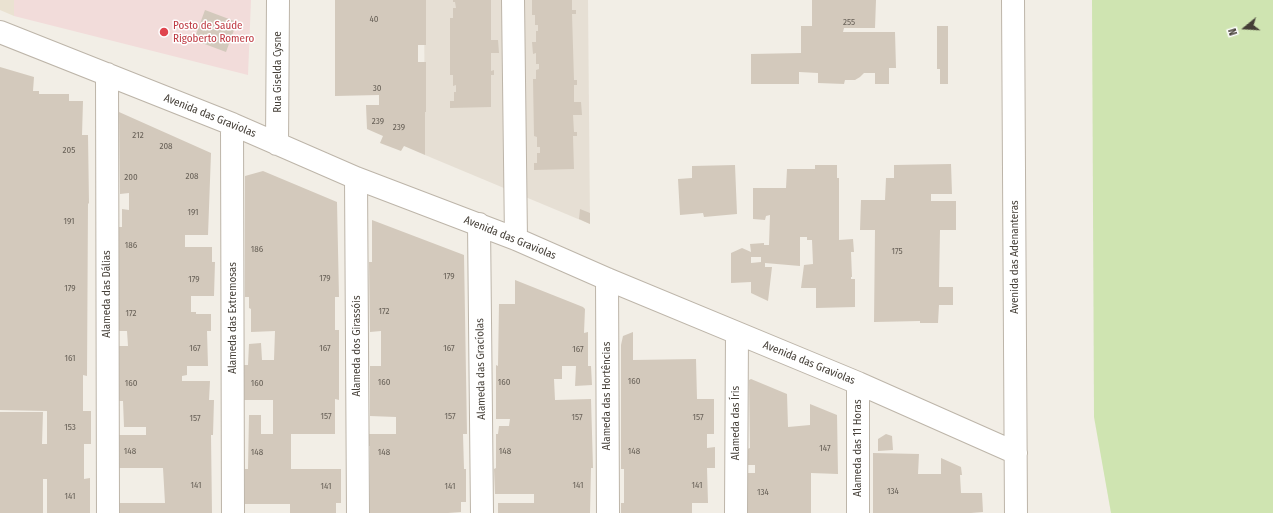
<!DOCTYPE html>
<meta charset="utf-8">
<style>
body{margin:0}
#map{position:relative;width:1273px;height:513px;overflow:hidden;background:#f2eee6;font-family:"Fira Sans Condensed",sans-serif}
canvas{display:block}
.north{position:absolute;left:1225px;top:8px;width:40px;height:40px;-webkit-text-stroke:3px #fff;paint-order:stroke;rotate:252deg;font-size:11px;font-weight:700;line-height:16px;text-align:center;color:#443e36}
.north::after{content:'';display:block;margin:auto;width:14px;height:18px;background:#443e36;clip-path:polygon(50% 0,100% 100%,50% 72%,0 100%)}
</style>
<div id="map">
<canvas width="1273" height="513"></canvas>
<div class="north">N</div>
</div>
<script>
const g = document.querySelector('canvas').getContext('2d');
g.lineJoin = 'round';
function fillPath(path, color) {
  g.fillStyle = color;
  g.fill(path, 'evenodd');
}
function shape(rows) {
  const path = new Path2D();
  for (const r of rows) {
    path.moveTo(r[0], r[1]);
    for (let i = 2; i < r.length; i += 2) path.lineTo(r[i], r[i + 1]);
  }
  return path;
}
function stroke(path, color, width, dash) {
  g.strokeStyle = color;
  g.lineWidth = width;
  g.lineCap = dash ? 'butt' : 'round';
  g.setLineDash(dash || []);
  g.stroke(path);
}
function write(font, color, halo, rows, align = 'center') {
  g.font = font + ' "Fira Sans Condensed",sans-serif';
  g.lineWidth = 3;
  g.setLineDash([]);
  g.textBaseline = 'middle';
  g.strokeStyle = halo;
  g.fillStyle = color;
  for (const [text, x, y, turn = 0] of rows) {
    g.save();
    g.translate(x, y);
    g.rotate((+turn || 0) * Math.PI / 180);
    g.textAlign = isNaN(turn) ? turn : align;
    if (halo) g.strokeText(text, 0, 0);
    g.fillText(text, 0, 0);
    g.restore();
  }
}
const residential = shape([
 [424,0,588,0,590,224,425,155]
]);
const education = shape([
 [0,0,14,0,14,16,0,10]
]);
const medical = shape([
 [14,0,251,0,248,75,14,16]
]);
const green = shape([
 [1092,0,1273,0,1273,513,1111,513,1094,417]
]);
const building = shape([
 [335,0,426,0,426,45,418,45,418,62,426,62,426,112,425,112,425,155,404,146,401,151,380,143,383,136,367,129,366,105,379,105,379,95,335,96],
 [453,0,491,0,491,40,498,40,499,53,491,53,491,71,494,70,494,75,491,75,491,107,450,108,450,101,454,101,454,92,456,92,456,85,453,86,453,75,450,75,450,18,453,18,453,8,456,8,455,2,453,2],
 [532,0,572,0,572,10,576,10,576,14,572,14,574,80,577,80,577,85,574,85,574,102,581,102,582,115,573,115,574,132,577,132,577,136,573,136,574,169,534,170,534,163,537,163,537,153,540,153,540,147,537,147,537,137,534,136,533,79,536,79,536,70,539,69,539,64,536,64,536,53,533,54,532,42,536,42,536,31,538,31,538,25,535,25,535,15,532,15],
 [812,0,876,0,875,28,844,28,843,32,895,32,896,68,889,68,889,84,875,84,875,73,864,73,860,77,855,80,845,80,844,84,818,83,818,73,799,72,799,84,751,84,751,54,801,53,801,26,812,26],
 [205,10,237,22,226,52,194,40],
 [937,26,948,26,948,84,940,84,940,69,937,69],
 [0,67,34,77,33,91,39,91,39,94,69,94,69,101,83,101,82,135,88,135,89,204,88,203,87,376,83,375,83,411,91,411,91,444,84,444,84,479,90,478,90,513,47,513,47,479,43,479,43,513,0,513,0,412,43,412,42,444,47,444,47,411,0,410],
 [119,112,211,153,208,235,185,235,185,247,212,247,212,262,215,262,214,296,191,296,191,312,196,312,196,314,211,314,211,331,207,331,208,366,187,366,187,375,182,376,182,381,210,381,209,400,214,400,213,435,211,435,212,513,119,513,119,503,165,503,163,468,117,468,118,435,146,435,146,427,124,427,123,401,118,401,119,346,128,346,127,331,119,331,119,227,122,227,122,209,129,210,129,193,120,194],
 [951,164,952,194,931,194,931,201,956,201,956,230,940,230,939,287,953,287,953,305,939,305,938,323,920,323,920,321,874,322,875,230,860,230,861,200,885,200,886,178,894,178,894,165],
 [735,165,737,214,704,217,703,213,680,215,678,179,692,178,692,166],
 [815,165,837,165,837,178,839,178,839,240,853,239,854,252,851,252,852,277,851,277,851,279,855,279,855,307,816,308,816,288,801,288,804,265,813,264,812,240,807,240,807,237,800,237,800,266,765,263,765,267,772,267,768,301,751,293,751,282,731,283,731,253,742,248,751,252,750,244,764,243,764,245,769,245,770,215,766,216,765,220,753,219,753,188,786,188,787,169,815,169],
 [751,257,761,257,761,262,751,263],
 [263,171,337,202,339,297,335,297,335,330,339,330,339,400,335,399,335,434,291,434,291,469,341,469,341,503,336,503,336,513,290,513,290,504,245,504,245,469,248,469,249,415,261,415,261,434,273,434,273,400,243,400,244,365,248,365,249,344,261,343,262,360,274,360,275,331,251,332,251,309,249,308,249,297,245,297,245,176],
 [580,209,590,213,590,224,579,219],
 [372,220,464,255,467,434,463,434,464,469,466,469,466,502,461,502,461,512,448,513,370,513,370,446,367,446,367,434,396,434,396,417,370,416,370,366,381,366,381,331,370,332,369,262,372,262],
 [515,280,583,307,585,309,584,333,588,332,588,366,591,366,592,385,575,386,576,366,562,366,562,379,554,379,555,400,591,399,593,468,591,468,590,513,498,513,498,503,534,503,534,494,495,494,494,469,496,468,496,434,498,434,499,426,509,426,510,419,496,419,496,365,498,366,499,304,515,304],
 [633,332,633,360,696,359,697,399,714,399,714,434,707,434,707,448,715,447,715,468,707,468,708,503,692,503,692,513,621,513,621,503,624,503,624,469,621,469,621,345,623,336],
 [751,379,787,394,788,427,810,425,810,404,837,415,838,474,811,473,811,513,745,513,745,473,755,473,755,465,745,465,745,450,750,448,749,380],
 [886,434,892,436,893,450,878,451,878,439],
 [873,453,919,454,918,474,941,474,941,458,961,467,962,475,960,475,961,493,982,493,983,512,971,513,873,513]
]);
const street = shape([
 [513,0,516,239],
 [1013,0,1016,513],
 [0,32,232,124,356,178,516,239,607,279,858,383,1016,453],
 [107,74,108,513],
 [232,124,233,513],
 [277,144,278,0],
 [356,178,358,513],
 [479,224,482,513],
 [607,279,608,513],
 [858,383,858,513],
 [736,513,737,333]
]);
const markers = [
 [164,32,5,"#e0444e"]
];
const numberNames = [
 ["40",374,19],
 ["255",849,22],
 ["30",377,88],
 ["239",378,121],
 ["239",399,127],
 ["212",138,135],
 ["208",166,146],
 ["205",69,150],
 ["208",192,176],
 ["200",131,177],
 ["191",193,212],
 ["191",69,221],
 ["186",131,245],
 ["186",257,249],
 ["175",897,251],
 ["179",449,276],
 ["179",325,278],
 ["179",194,279],
 ["179",70,288],
 ["172",384,311],
 ["172",131,313],
 ["167",195,348],
 ["167",325,348],
 ["167",449,348],
 ["167",578,349],
 ["161",70,358],
 ["160",634,381],
 ["160",384,382],
 ["160",504,382],
 ["160",131,383],
 ["160",257,383],
 ["157",326,416],
 ["157",450,416],
 ["157",577,417],
 ["157",698,417],
 ["157",195,418],
 ["153",70,427],
 ["147",825,448],
 ["148",130,451],
 ["148",505,451],
 ["148",634,451],
 ["148",257,452],
 ["148",384,452],
 ["141",196,485],
 ["141",578,485],
 ["141",697,485],
 ["141",326,486],
 ["141",450,486],
 ["134",893,491],
 ["134",763,492],
 ["141",70,496]
];
const healthNames = [
 ["Posto de Saúde",173,26],
 ["Rigoberto Romero",173,39]
];
const streetNames = [
 ["Rua Giselda Cysne",278,72,-90],
 ["Avenida das Graviolas",210,116,22],
 ["Avenida das Graviolas",510,238,22],
 ["Avenida das Adenanteras",1015,257,-90],
 ["Alameda das Dálias",107,294,-90],
 ["Alameda das Extremosas",233,318,-90],
 ["Alameda dos Girassóis",357,346,-90],
 ["Avenida das Graviolas",809,363,22],
 ["Alameda das Gracíolas",481,369,-91],
 ["Alameda das Hortências",607,396,-90],
 ["Alameda das Íris",736,423,-90],
 ["Alameda das 11 Horas",858,448,-90]
];
fillPath(residential, '#e6dfd4');
fillPath(education, '#eae2d1');
fillPath(medical, '#f2dcda');
fillPath(green, '#cfe4b1');
fillPath(building, '#d3c9bc');
stroke(street, '#bdb5a9', 24);
stroke(street, '#fff', 22);
for (const [x, y, r, color] of markers) {
  const dot = new Path2D();
  dot.arc(x, y, r, 0, 2 * Math.PI);
  g.fillStyle = color;
  g.fill(dot);
  stroke(dot, '#fff', 1.5);
}
write('9px', '#686158', null, numberNames);
write('11px', '#be3a42', '#fff', healthNames, 'left');
write('11px', '#443e36', '#fff', streetNames);
</script>
